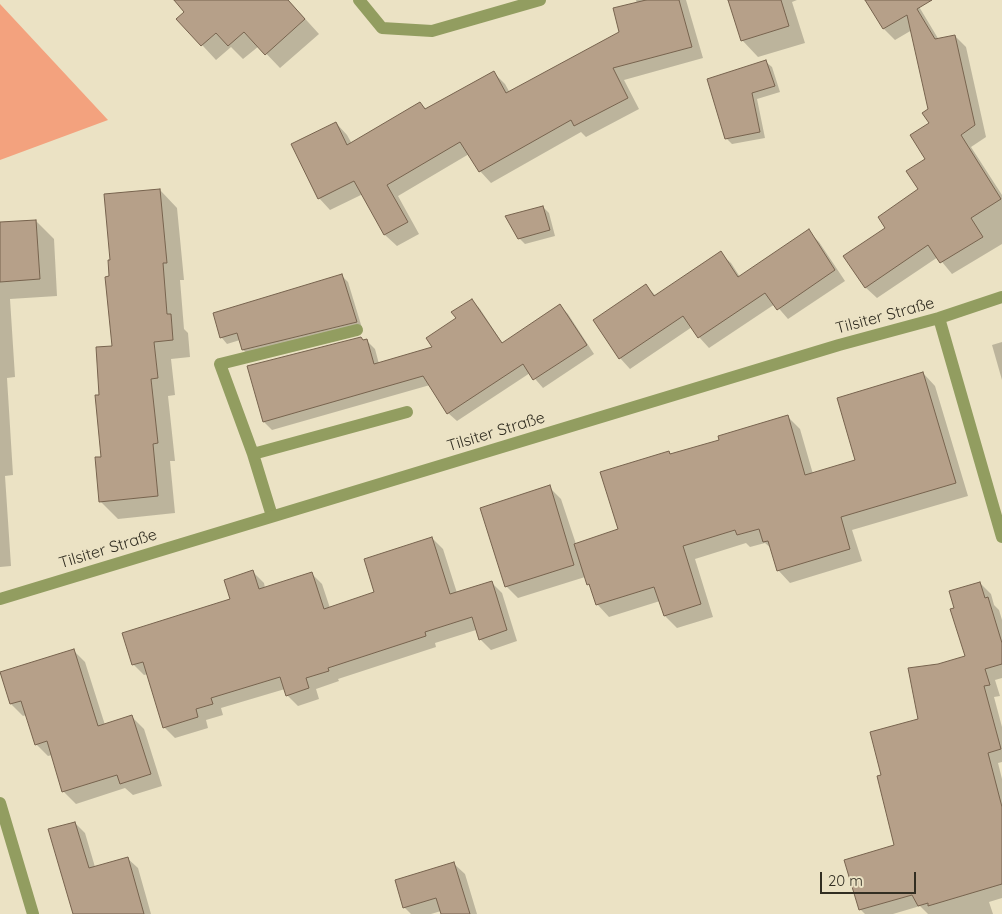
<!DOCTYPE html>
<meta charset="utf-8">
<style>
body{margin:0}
#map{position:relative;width:1002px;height:914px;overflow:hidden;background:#ebe2c4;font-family:Quicksand,sans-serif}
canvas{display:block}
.scale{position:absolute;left:820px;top:872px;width:96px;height:22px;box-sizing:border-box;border:2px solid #322e22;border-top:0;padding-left:6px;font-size:15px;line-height:18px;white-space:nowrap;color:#322e22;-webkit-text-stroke:4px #ebe2c4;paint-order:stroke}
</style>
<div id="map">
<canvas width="1002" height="914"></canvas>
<div class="scale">20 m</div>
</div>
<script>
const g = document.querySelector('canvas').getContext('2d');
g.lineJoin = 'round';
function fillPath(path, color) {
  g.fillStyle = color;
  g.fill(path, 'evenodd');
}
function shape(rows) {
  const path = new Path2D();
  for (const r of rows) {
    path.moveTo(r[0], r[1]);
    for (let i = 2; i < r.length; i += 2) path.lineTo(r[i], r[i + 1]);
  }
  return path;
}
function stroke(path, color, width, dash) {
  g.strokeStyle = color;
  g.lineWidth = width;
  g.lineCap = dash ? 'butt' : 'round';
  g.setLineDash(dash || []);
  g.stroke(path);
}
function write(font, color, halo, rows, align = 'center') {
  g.font = font + ' Quicksand,sans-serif';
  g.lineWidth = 5;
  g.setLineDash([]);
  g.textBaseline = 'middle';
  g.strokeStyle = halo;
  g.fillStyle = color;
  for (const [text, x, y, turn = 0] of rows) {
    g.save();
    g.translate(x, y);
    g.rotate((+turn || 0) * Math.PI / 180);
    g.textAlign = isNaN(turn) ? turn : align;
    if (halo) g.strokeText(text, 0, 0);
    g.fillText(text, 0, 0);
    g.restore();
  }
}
const green = shape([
 [0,4,108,120,0,160]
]);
const shadow = shape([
 [176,0,288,0,319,34,280,68,259,46,243,59,231,47,216,60,178,19,186,12],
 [636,0,686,0,703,58,624,80,639,109,586,137,581,132,491,183,480,171,469,154,398,196,419,234,397,246,385,235,363,194,330,210,319,198,336,123,347,135,352,144,420,103,427,110,494,73,505,84,510,93,621,33,637,4],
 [729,0,797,0,792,2,805,43,758,57,742,40],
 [866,0,915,0,939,40,955,36,966,47,986,137,971,147,1002,195,1002,244,952,274,938,257,877,298,865,287,887,228,920,190,927,159,930,123,930,109,912,30,895,40,884,29],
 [766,62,772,67,780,92,757,99,765,138,732,144,726,138],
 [160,190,177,208,184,280,180,280,184,329,188,333,190,357,171,359,175,395,168,396,175,461,170,461,175,513,118,519,100,501,102,458,100,396,114,347,111,278,112,261],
 [543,207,549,213,555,236,525,244,519,238],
 [36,221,54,239,57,296,10,299,15,377,7,378,13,475,5,476,11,566,0,567,0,224],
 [808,231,819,242,845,281,788,319,775,304,709,348,699,337,692,327,630,369,620,358,646,286,656,296,720,253,731,263,740,277],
 [342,276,348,282,362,328,249,355,243,350,240,340,227,344,222,338,214,314],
 [472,300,480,309,503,344,560,306,568,314,594,354,543,388,530,373,457,421,448,413,430,385,272,430,264,422,248,367,361,338,364,341,366,340,375,349,379,364,434,348],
 [1002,342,1002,380,992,345],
 [923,373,935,386,968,496,852,530,862,561,790,583,778,570,772,549,765,543,750,547,746,543,695,559,713,617,677,628,665,616,660,601,609,617,597,604,592,588,588,584,585,577,518,598,506,586,549,487,561,499,576,544,620,530,669,452,672,455,721,441,787,416,800,429,813,474,857,461],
 [432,538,443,549,457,593,491,582,502,593,517,641,491,650,480,639,476,630,435,643,436,647,338,679,339,681,316,689,319,699,298,706,287,695,285,689,221,708,223,715,206,720,208,728,175,738,165,728,148,674,144,675,133,664,231,600,253,572,264,583,265,588,311,573,322,584,330,608,376,593],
 [980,583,991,594,994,605,999,610,1002,620,1002,678,995,680,1000,696,994,697,1002,727,1002,762,998,763,1002,779,1002,898,989,902,993,914,928,914,920,906,893,914,865,914,860,909,896,846,883,776,920,720,938,665,966,657,956,608],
 [73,650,85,662,105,725,132,717,144,729,162,786,133,795,125,788,76,804,64,792,52,755,48,756,36,744,26,715,23,716,11,704],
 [75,823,85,833,95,867,127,858,138,868,151,914,75,914],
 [453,863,465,874,477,914,442,914,441,911,431,914,411,914,404,907]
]);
const building = shape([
 [174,0,288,0,305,19,265,55,244,32,228,46,216,33,201,46,176,19,184,12,174,0],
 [646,0,679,0,692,47,613,68,628,98,574,126,571,120,479,172,460,142,387,185,408,222,384,235,354,181,318,199,291,144,336,122,347,145,420,102,425,109,494,71,506,93,619,32,613,8,646,0],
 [728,0,781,0,789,26,741,41,728,0],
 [865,0,932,0,917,9,935,39,955,35,975,125,961,135,1001,199,971,218,983,237,940,263,928,245,865,288,843,256,885,228,878,217,918,189,906,171,925,159,910,135,929,123,922,113,928,109,907,15,883,29,865,0],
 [766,60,775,86,752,93,760,132,725,139,707,79,766,60],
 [160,189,167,263,163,263,167,314,171,314,173,340,154,342,158,378,151,379,158,443,153,444,158,496,99,502,95,457,101,457,95,395,99,395,96,347,112,346,105,277,109,276,108,260,110,260,104,194,160,189],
 [543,206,550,230,518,239,505,216,543,206],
 [36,220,40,279,0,282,0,222,36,220],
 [809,229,835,270,777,310,765,293,698,338,683,316,619,359,593,320,646,284,654,296,721,251,738,277,809,229],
 [342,274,357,322,242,350,237,333,220,338,213,313,342,274],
 [472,299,502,343,560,304,587,345,533,380,523,364,447,414,423,376,263,422,247,366,361,337,363,340,367,339,374,364,432,347,426,338,456,318,451,312,472,299],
 [923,372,956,483,841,517,850,549,777,571,768,541,763,542,759,529,737,535,735,530,683,546,701,604,664,616,654,587,596,605,589,584,587,585,574,544,618,529,600,472,669,451,670,454,719,440,718,436,788,415,805,475,855,460,837,398,923,372],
 [550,485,574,565,505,587,480,508,550,485],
 [432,537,450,594,492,581,507,630,479,640,472,617,425,632,426,636,328,668,329,671,306,678,309,688,286,696,280,677,211,698,213,704,196,709,198,717,163,728,143,662,132,665,122,633,230,599,224,580,253,570,259,589,312,572,324,609,374,592,364,559,432,537],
 [980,582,985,598,988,597,1002,643,1002,664,985,669,990,685,984,686,1001,749,988,753,1002,807,1002,884,928,906,928,903,918,906,912,895,859,910,844,860,894,845,877,776,881,775,870,732,918,719,908,668,938,664,965,656,950,609,954,608,949,591,980,582],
 [74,649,98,726,132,715,151,774,120,784,117,775,62,792,47,741,35,745,21,701,10,704,0,672,74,649],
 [75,822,89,868,128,857,144,914,73,914,48,829,75,822],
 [454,862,470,914,441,914,436,898,403,908,395,880,454,862]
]);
const service = shape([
 [253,454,220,364,357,330],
 [272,516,253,454,407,412]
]);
const minor = shape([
 [359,0,382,28,432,31,540,0],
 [939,318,1002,537],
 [0,599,839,345,939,318,1002,297],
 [0,803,33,914]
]);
const streetNames = [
 ["Tilsiter Straße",885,316,-15],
 ["Tilsiter Straße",496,432,-17],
 ["Tilsiter Straße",108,549,-17]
];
fillPath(green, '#f3a27e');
fillPath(shadow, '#0003');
fillPath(building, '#b6a089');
stroke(building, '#77634e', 1);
stroke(service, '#929d60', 12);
stroke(minor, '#929d60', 12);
write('16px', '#322e22', '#ebe2c4', streetNames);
</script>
